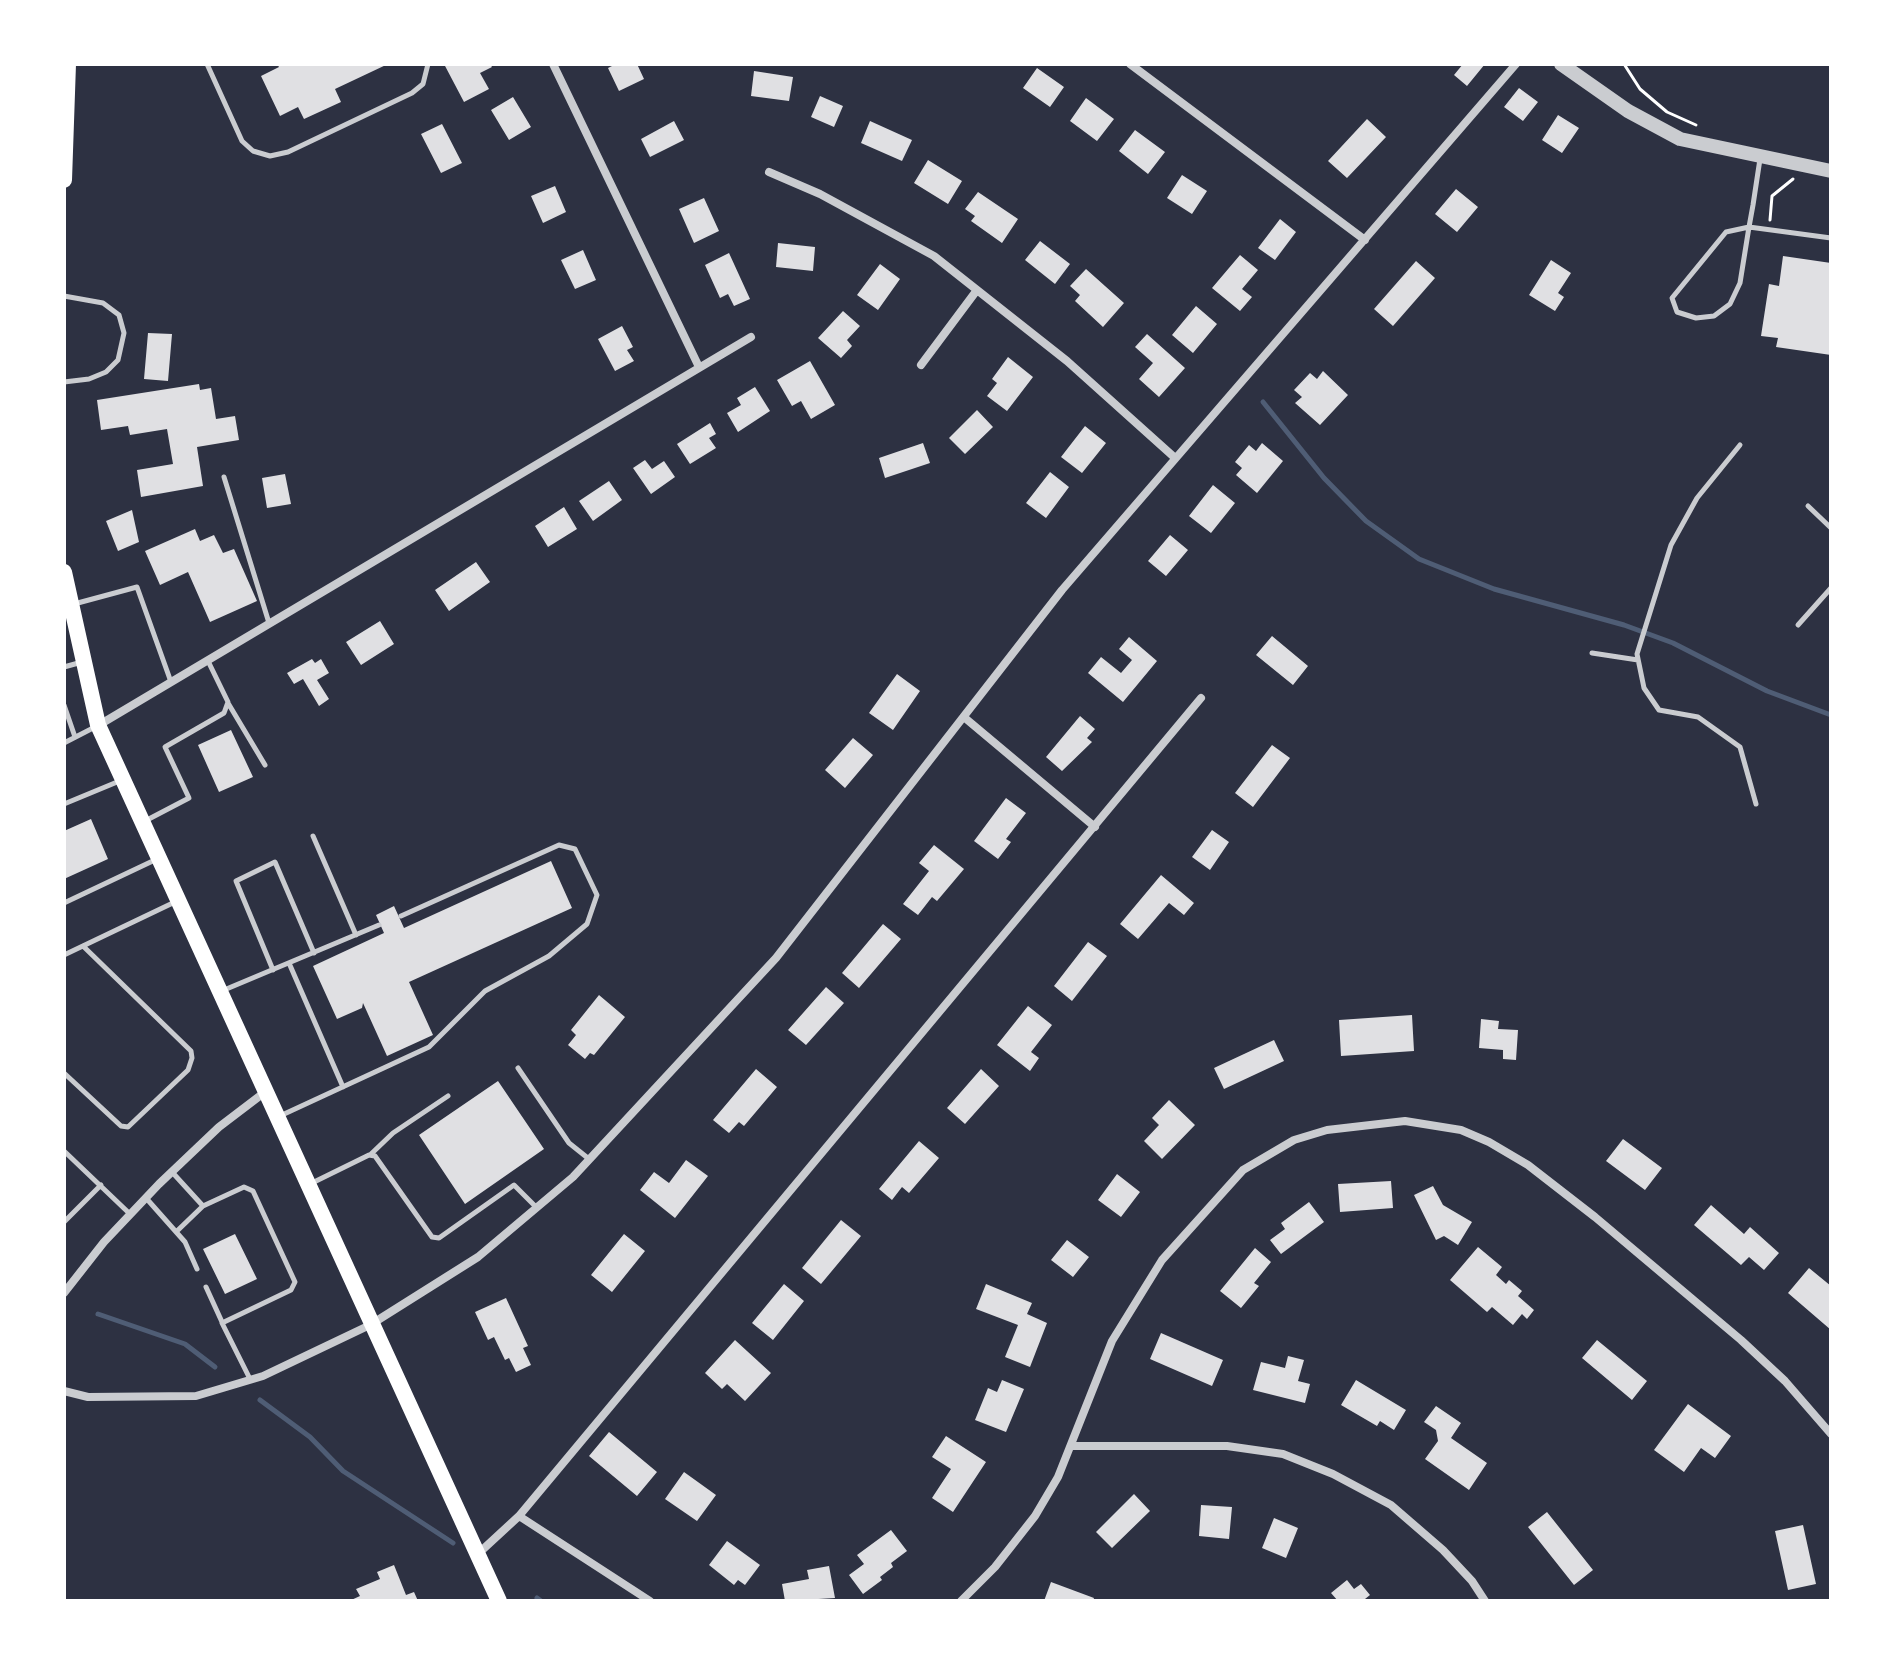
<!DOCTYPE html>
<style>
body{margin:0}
#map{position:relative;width:1895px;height:1665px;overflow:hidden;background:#2d3142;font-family:"Golos Text",sans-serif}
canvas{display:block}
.frame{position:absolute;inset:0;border:66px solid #fff;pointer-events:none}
</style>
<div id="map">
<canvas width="1895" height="1665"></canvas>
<div class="frame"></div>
</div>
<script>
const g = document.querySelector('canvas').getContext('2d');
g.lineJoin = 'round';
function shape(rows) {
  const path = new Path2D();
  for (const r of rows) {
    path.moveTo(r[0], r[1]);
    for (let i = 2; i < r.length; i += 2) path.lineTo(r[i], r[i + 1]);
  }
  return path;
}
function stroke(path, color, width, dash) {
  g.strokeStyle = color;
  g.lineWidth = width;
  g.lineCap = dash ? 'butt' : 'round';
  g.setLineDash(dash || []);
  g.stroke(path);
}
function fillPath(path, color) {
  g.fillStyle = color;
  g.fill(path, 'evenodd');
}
const stream = shape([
 [1263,402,1324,478,1366,521,1419,559,1494,589,1624,625,1673,643,1767,691,1831,715],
 [98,1314,185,1344,215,1367],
 [260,1400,310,1437,343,1471,453,1543],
 [537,1598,541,1601]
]);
const building = shape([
 [277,64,388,64,335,89,341,102,304,119,298,107,280,116,261,76,279,67],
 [444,64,490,64,492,67,480,73,489,89,464,102],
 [616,64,637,64,644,79,619,91,608,68],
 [1463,64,1485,64,1467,86,1454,75],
 [1037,68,1064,87,1050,107,1023,88],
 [754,71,793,77,789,101,751,96],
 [1519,88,1538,102,1523,121,1504,107],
 [820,96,843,106,834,127,811,117],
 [513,97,531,127,509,140,491,110],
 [1086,98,1114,119,1097,141,1070,121],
 [1558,115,1579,128,1562,153,1542,140],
 [1367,119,1386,137,1347,178,1328,161],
 [674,121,684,140,650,157,641,139],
 [870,121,912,140,902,161,861,143],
 [442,124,462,163,441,173,421,134],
 [1135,130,1165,152,1148,174,1119,151],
 [928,160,962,181,948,204,914,183],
 [1182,175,1207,191,1192,214,1167,198],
 [555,186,566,212,543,223,531,196],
 [1456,189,1478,207,1457,232,1435,214],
 [978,192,1018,219,1002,243,971,221,975,216,965,209],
 [704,198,719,231,694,243,679,209],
 [1280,219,1296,232,1275,260,1258,248],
 [1040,241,1070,264,1055,284,1025,260],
 [778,243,815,247,813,271,776,267],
 [583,250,596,280,575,289,561,260],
 [729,253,750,299,734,306,728,294,720,298,705,265],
 [1240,255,1258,270,1242,289,1252,297,1240,311,1212,288],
 [1783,256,1831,263,1831,355,1776,347,1778,338,1761,336,1769,284,1779,286],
 [1551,260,1571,273,1558,293,1564,297,1555,311,1529,295],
 [1416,261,1435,278,1393,326,1374,309],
 [880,264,900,279,878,310,857,295],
 [1086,269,1124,303,1103,327,1075,301,1080,295,1070,286],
 [1196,306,1217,324,1193,353,1172,335],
 [843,311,860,326,847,340,852,346,841,358,818,338],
 [622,326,633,347,627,350,634,361,615,371,598,339],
 [148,333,172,334,168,381,144,379],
 [1147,334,1185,368,1159,397,1139,379,1153,363,1135,347],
 [1008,357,1033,377,1007,411,987,396,997,383,992,379],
 [810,361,835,405,811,419,801,401,792,406,777,380],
 [1323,371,1348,395,1320,425,1295,403,1302,397,1294,390,1310,373,1317,379],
 [199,384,200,390,211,388,216,419,235,416,239,440,197,447,203,486,141,497,137,470,173,464,167,429,130,435,128,426,101,430,97,400],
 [755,387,770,411,738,432,727,413,741,405,737,398],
 [977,410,993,427,965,454,949,438],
 [710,423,716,434,709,438,716,448,690,464,677,444],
 [1085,426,1106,443,1082,473,1061,457],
 [923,443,930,463,885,478,879,458],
 [1262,443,1283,461,1257,493,1236,475,1242,468,1235,462,1249,445,1256,451],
 [645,460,652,469,664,461,675,477,651,494,633,468],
 [1050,472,1069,487,1046,518,1026,503],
 [285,474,291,504,267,508,262,478],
 [609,481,622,500,593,521,579,501],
 [1213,485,1235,503,1211,533,1189,516],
 [564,507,577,529,548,547,535,526],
 [132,510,139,542,118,551,106,521],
 [195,529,200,541,214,535,223,553,234,549,257,601,210,622,188,572,160,585,145,551],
 [1170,535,1188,550,1166,576,1148,561],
 [476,562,490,582,449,611,435,590],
 [380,621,394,644,361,665,346,642],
 [1272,636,1308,666,1293,685,1256,655],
 [1129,637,1157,661,1123,702,1088,673,1101,657,1121,673,1132,660,1119,649],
 [312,659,315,663,321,659,329,673,317,680,329,699,319,706,303,679,294,684,287,673],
 [897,674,920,691,893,730,869,713],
 [1080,716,1095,729,1087,738,1092,742,1062,771,1046,757],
 [231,730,253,777,219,792,198,745],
 [853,738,873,755,845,788,825,770],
 [1272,745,1290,758,1253,807,1235,793],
 [1006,798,1026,813,1006,839,1011,842,998,859,974,841],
 [91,819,108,859,64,879,64,831],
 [1212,830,1229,842,1210,870,1192,857],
 [934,845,964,869,937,901,932,897,918,915,903,904,929,871,919,863],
 [551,861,572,908,409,982,433,1035,387,1056,363,1003,362,1008,337,1019,313,966,384,933,376,915,394,906,404,928],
 [1161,875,1194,903,1184,915,1169,903,1138,939,1120,924],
 [883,924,901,939,859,988,842,973],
 [1088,942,1107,956,1072,1001,1054,986],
 [826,987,844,1003,806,1045,788,1030],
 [599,995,625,1017,594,1055,590,1053,585,1059,568,1045,576,1035,571,1030],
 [1028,1006,1052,1025,1031,1052,1039,1058,1030,1071,997,1045],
 [1412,1015,1414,1051,1341,1056,1339,1020],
 [1481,1019,1499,1021,1498,1029,1518,1030,1516,1060,1503,1059,1503,1050,1479,1048],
 [1274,1040,1284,1061,1224,1089,1214,1068],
 [756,1069,777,1087,744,1126,739,1122,729,1133,713,1120],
 [981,1069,999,1086,965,1124,947,1108],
 [498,1081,544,1149,465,1204,419,1135],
 [1169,1100,1195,1125,1162,1159,1144,1141,1159,1125,1152,1118],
 [1623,1139,1662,1168,1645,1190,1606,1161],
 [919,1141,939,1158,909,1193,902,1187,892,1200,879,1189],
 [686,1160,708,1176,675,1218,640,1190,654,1172,669,1183],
 [1117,1174,1140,1192,1121,1217,1098,1200],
 [1391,1181,1393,1208,1340,1212,1338,1184],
 [1433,1186,1443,1205,1472,1222,1458,1245,1444,1236,1436,1240,1414,1195],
 [1309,1202,1324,1222,1281,1254,1270,1240,1285,1229,1281,1223],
 [1711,1205,1744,1234,1750,1227,1779,1253,1764,1270,1749,1257,1741,1265,1694,1225],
 [841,1220,861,1236,821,1284,802,1268],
 [235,1234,257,1279,225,1294,203,1249],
 [624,1234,645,1251,612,1292,591,1275],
 [1067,1240,1089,1257,1073,1277,1051,1260],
 [1478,1247,1502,1267,1496,1275,1506,1284,1509,1280,1522,1291,1518,1296,1534,1310,1527,1319,1522,1314,1513,1325,1492,1307,1487,1312,1450,1280],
 [1255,1248,1271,1262,1254,1283,1259,1286,1241,1308,1220,1291],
 [1809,1268,1831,1286,1831,1330,1788,1293],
 [784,1284,804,1301,773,1340,752,1323],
 [986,1284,1032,1303,1027,1314,1047,1323,1030,1367,1005,1357,1018,1325,976,1309],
 [506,1298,528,1346,523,1348,531,1365,516,1372,509,1358,505,1360,494,1337,488,1340,475,1312],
 [1161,1333,1223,1360,1212,1386,1150,1359],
 [735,1340,771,1373,745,1401,727,1384,722,1389,705,1373],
 [1597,1340,1647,1381,1632,1400,1582,1358],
 [1288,1356,1304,1360,1298,1381,1310,1384,1305,1403,1253,1390,1261,1362,1285,1368],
 [1002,1380,1024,1389,1006,1432,975,1420,988,1388,997,1392],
 [1356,1380,1406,1410,1394,1430,1380,1421,1377,1426,1341,1405],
 [1688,1404,1731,1436,1715,1458,1701,1448,1684,1472,1654,1450],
 [1436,1406,1461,1423,1451,1438,1487,1463,1469,1490,1425,1459,1438,1441,1436,1430,1424,1422],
 [609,1432,657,1472,637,1496,589,1456],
 [946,1436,986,1462,953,1512,932,1498,951,1469,932,1457],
 [684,1472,716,1495,697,1521,665,1499],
 [1134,1494,1150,1511,1112,1548,1096,1532],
 [1201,1505,1232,1507,1229,1539,1199,1536],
 [1547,1512,1593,1570,1574,1585,1528,1527],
 [1274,1518,1298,1528,1286,1558,1262,1548],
 [1803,1525,1816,1584,1788,1590,1775,1531],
 [891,1530,907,1551,891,1563,893,1567,880,1577,882,1580,863,1594,849,1575,864,1564,857,1555],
 [727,1541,760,1565,745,1585,738,1580,734,1585,709,1565],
 [394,1565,406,1595,414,1592,418,1601,349,1601,360,1596,356,1589,380,1579,377,1572],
 [829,1566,835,1598,785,1601,782,1584,809,1579,807,1570],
 [1347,1580,1354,1589,1361,1584,1370,1595,1365,1599,1368,1601,1338,1601,1331,1593],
 [1051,1582,1094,1598,1093,1601,1044,1601]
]);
const path = shape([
 [1624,64,1640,89,1667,112,1696,125],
 [1770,220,1772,196,1793,179]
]);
const service = shape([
 [207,64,242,141,253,151,270,156,288,152,412,93,423,84,428,64],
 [1760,159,1753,205,1749,227,1740,283,1730,304,1714,316,1696,318,1677,312,1672,298,1726,232,1749,227,1831,238],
 [64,296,103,303,119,315,124,333,118,360,106,372,89,379,64,382],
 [1740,445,1697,498,1671,545,1637,654,1644,688,1659,710,1698,717,1740,747,1756,804],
 [224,477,269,623],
 [1808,506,1831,528],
 [74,604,137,587,171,682],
 [1798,625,1831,588],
 [1592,653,1638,660],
 [64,667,82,662],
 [228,703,265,765],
 [64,705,75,737],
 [64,743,95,727],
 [64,804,122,780],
 [145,821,189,798,165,747,224,713,228,702,208,661],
 [313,836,356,935],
 [64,903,157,859],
 [64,955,177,901],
 [289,963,343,1087],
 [273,970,236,881,275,862,314,953],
 [224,990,379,925],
 [518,1068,569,1143,589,1159],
 [64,1073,121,1126,128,1127,188,1070,192,1058,191,1051,83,946],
 [282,1115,429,1047,485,991,549,956,587,924,597,895,575,849,559,845,401,916],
 [64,1151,130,1214],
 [370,1155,393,1133,448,1096],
 [172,1172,203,1206,244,1187,253,1191,295,1282,291,1290,222,1323,250,1379],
 [312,1183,369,1155,375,1156,432,1237,439,1238,514,1185,537,1208],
 [146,1198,185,1242,197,1269],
 [64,1222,101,1185],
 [176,1232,203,1206],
 [206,1287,222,1322]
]);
const minor = shape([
 [553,64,699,367],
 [1130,64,1365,240],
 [769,172,820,194,934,256,1067,361,1174,457],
 [921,365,977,290],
 [965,718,1095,827],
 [99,725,751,337],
 [64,1293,104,1242,159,1184,219,1127,265,1092],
 [64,1391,88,1397,196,1396,263,1376,370,1325,478,1257,573,1177,776,958,1062,590,1516,64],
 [1072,1446,1227,1446,1283,1454,1333,1474,1391,1505,1443,1550,1472,1581,1485,1601],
 [519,1516,1201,698],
 [480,1552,519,1516,650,1601],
 [961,1601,995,1567,1035,1516,1058,1477,1112,1341,1162,1260,1243,1170,1294,1140,1327,1130,1405,1121,1461,1130,1489,1142,1528,1165,1595,1217,1741,1340,1785,1381,1831,1434]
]);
const tertiary = shape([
 [1561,64,1628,111,1680,139,1831,171]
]);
const secondary = shape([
 [64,180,68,64],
 [64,572,98,725,499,1601]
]);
stroke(stream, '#4f5d75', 5);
fillPath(building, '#e0e0e3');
stroke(path, '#fff', 3);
stroke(service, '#caccd0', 5);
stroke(minor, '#caccd0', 8);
stroke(tertiary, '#caccd0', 14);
stroke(secondary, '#fff', 16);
</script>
